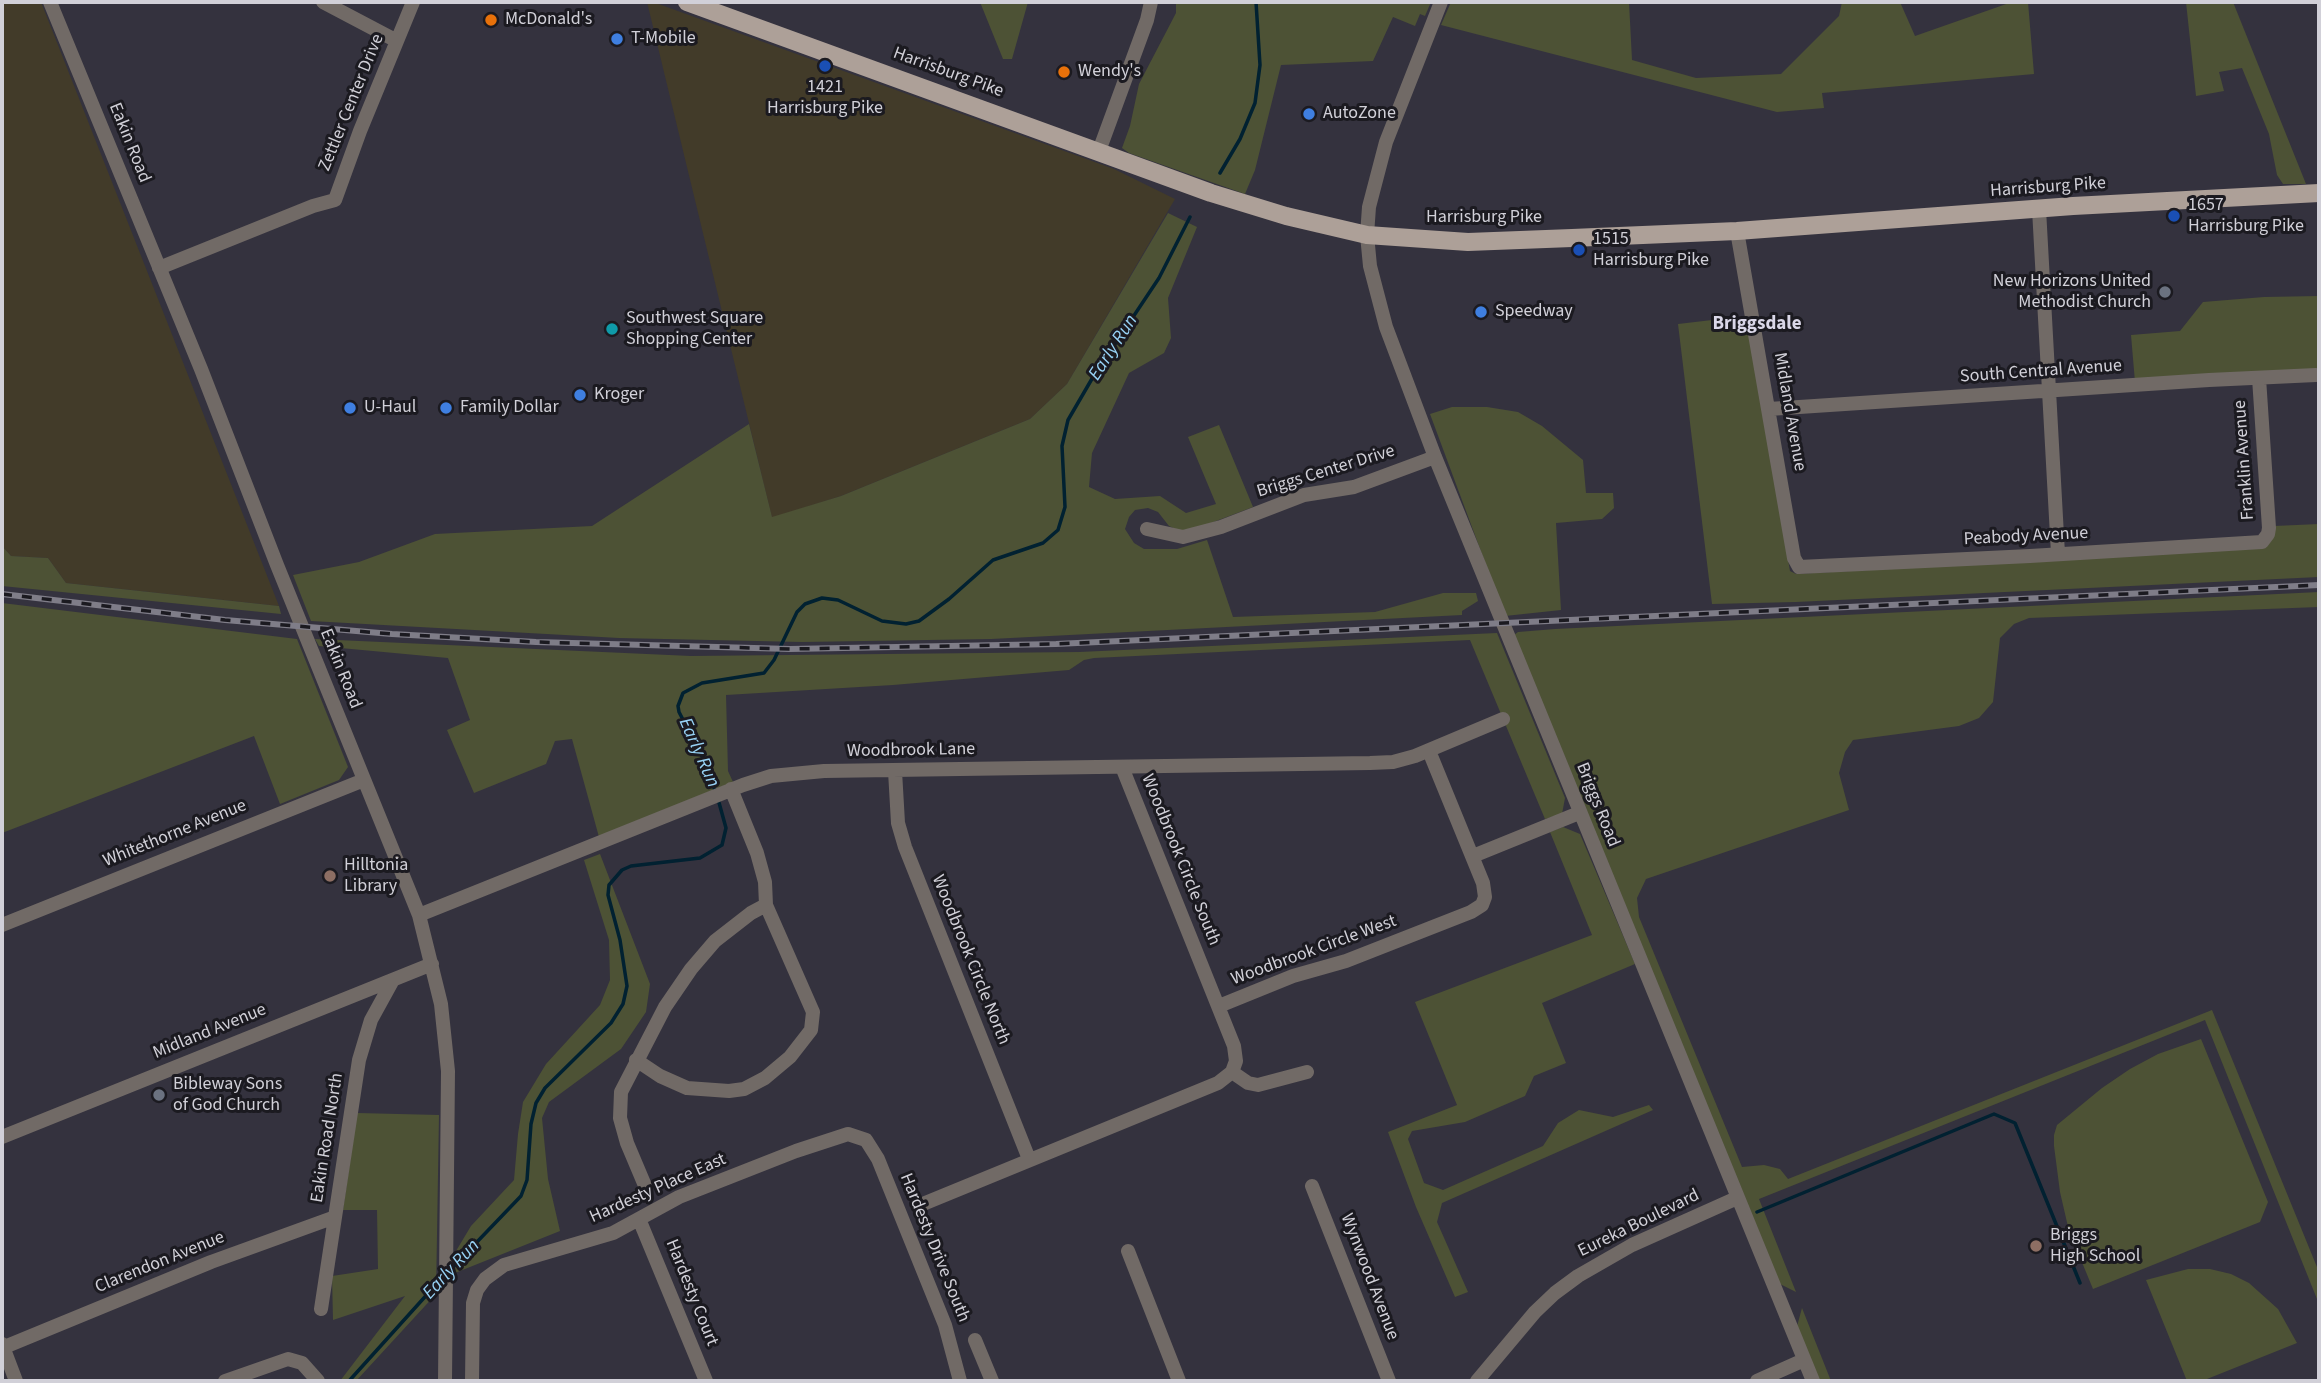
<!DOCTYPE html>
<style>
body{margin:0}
#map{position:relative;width:2321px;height:1383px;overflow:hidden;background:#34323e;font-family:"Source Sans 3",sans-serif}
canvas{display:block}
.frame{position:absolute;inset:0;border:4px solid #d1d0d8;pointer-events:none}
</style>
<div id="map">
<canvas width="2321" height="1383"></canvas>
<div class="frame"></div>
</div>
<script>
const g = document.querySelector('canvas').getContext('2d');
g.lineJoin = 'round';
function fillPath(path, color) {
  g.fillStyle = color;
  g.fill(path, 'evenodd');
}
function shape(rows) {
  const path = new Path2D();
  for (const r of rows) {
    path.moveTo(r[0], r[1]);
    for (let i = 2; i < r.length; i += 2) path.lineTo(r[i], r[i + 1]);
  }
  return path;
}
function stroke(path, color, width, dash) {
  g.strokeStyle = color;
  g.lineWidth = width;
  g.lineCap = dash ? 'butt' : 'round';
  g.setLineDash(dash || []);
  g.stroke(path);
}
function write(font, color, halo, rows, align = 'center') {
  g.font = font + ' "Source Sans 3",sans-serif';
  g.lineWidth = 6;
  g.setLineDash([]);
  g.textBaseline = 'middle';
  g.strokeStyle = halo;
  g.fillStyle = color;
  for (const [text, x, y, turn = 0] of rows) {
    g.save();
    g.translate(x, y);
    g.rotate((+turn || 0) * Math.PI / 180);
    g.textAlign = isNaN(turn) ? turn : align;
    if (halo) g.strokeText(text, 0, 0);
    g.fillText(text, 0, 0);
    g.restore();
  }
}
const industrial = shape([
 [2,2,41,2,279,606,66,583,48,558,11,556,2,546],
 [647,2,653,2,1114,169,1175,199,1067,384,1030,419,841,496,772,518]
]);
const green = shape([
 [980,2,1028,2,1012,59,1003,59],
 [1176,2,1431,2,1425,16,1420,14,1415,26,1393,17,1373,61,1281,65,1255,170,1245,194,1129,153,1122,148,1130,126,1139,84,1176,13],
 [1451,2,1629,2,1632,60,1696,78,1781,74,1839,16,1842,2,1900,2,1915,36,2012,2,2028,2,2034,74,1822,93,1824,108,1777,112,1441,25],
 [2186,2,2233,2,2306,184,2283,184,2277,175,2269,134,2242,68,2219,72,2224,91,2196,96],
 [1168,213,1197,227,1168,298,1171,338,1164,353,1129,373,1092,453,1089,487,1115,499,1160,496,1186,513,1216,504,1188,437,1219,425,1253,507,1203,526,1180,531,1169,526,1158,512,1148,508,1135,510,1129,517,1125,529,1134,543,1144,549,1177,549,1207,540,1233,617,1375,612,1443,593,1476,593,1478,601,1462,611,1462,615,991,639,802,642,619,638,311,621,293,575,359,562,435,534,592,526,749,424,772,517,841,496,1030,419,1067,384],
 [2319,296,2319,372,2135,382,2131,335,2180,331,2203,302,2264,297],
 [1746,316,1790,571,1796,574,2252,549,2274,526,2319,524,2319,577,1796,602,1712,604,1678,324],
 [1452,407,1487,407,1518,412,1542,426,1583,460,1586,493,1613,493,1614,508,1602,519,1556,523,1561,610,1505,616,1430,414],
 [2,546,11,556,48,558,66,583,279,606,281,614,2,586],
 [2319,592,2319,607,2029,618,2014,624,2000,638,1993,702,1979,718,1959,726,1853,740,1845,752,1839,773,1849,810,1646,879,1637,898,1639,917,1742,1167,1764,1165,1780,1169,1788,1179,2212,1010,2319,1272,2319,1304,2205,1020,1759,1199,1796,1292,1778,1283,1514,635,1518,632,1555,629],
 [2,603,297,639,348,767,339,780,280,804,254,736,2,833],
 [1497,633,1565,798,1562,814,1545,819,1470,640,1094,658,1084,660,1069,670,893,685,726,695,728,771,733,782,599,837,572,739,555,741,546,764,474,793,447,730,470,720,448,658,319,646,315,639,691,656,1079,652],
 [1563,827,1580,834,1635,964,1542,1003,1566,1063,1534,1076,1525,1096,1465,1122,1412,1131,1408,1139,1424,1183,1443,1190,1543,1146,1558,1123,1579,1110,1613,1117,1649,1105,1653,1110,1442,1203,1437,1222,1468,1292,1455,1297,1416,1207,1388,1132,1457,1105,1415,1002,1592,935,1550,832],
 [600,854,650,984,646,1012,621,1049,549,1102,542,1118,548,1179,560,1231,455,1273,456,1251,471,1226,514,1180,518,1134,523,1102,546,1064,600,1005,610,980,609,940,584,860],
 [2201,1039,2268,1202,2260,1222,2093,1289,2069,1231,2060,1192,2054,1146,2054,1135,2057,1125,2102,1088,2130,1069,2158,1054],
 [357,1113,439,1115,436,1294,356,1381,340,1381,405,1296,333,1320,332,1276,378,1269,377,1210,343,1210],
 [2188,1269,2210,1269,2231,1274,2249,1283,2278,1309,2297,1343,2202,1381,2187,1381,2146,1280],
 [1802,1308,1831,1381,1817,1381,1796,1330]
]);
const stream = shape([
 [1220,173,1240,139,1255,103,1260,65,1256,2],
 [715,791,708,768,679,712,678,706,683,693,702,683,764,673,774,660,797,612,805,604,822,598,838,600,882,621,906,624,919,621,949,599,993,560,1043,543,1058,530,1065,507,1062,446,1068,420,1093,377,1159,278,1190,217],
 [1757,1212,1994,1114,2015,1123,2080,1283],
 [452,1268,521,1196,527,1180,531,1124,536,1103,545,1088,611,1023,623,1004,627,986,620,940,608,895,609,885,622,870,631,866,700,858,722,845,726,828,718,799],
 [349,1381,441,1279]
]);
const minor = shape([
 [50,2,201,369,277,565,419,915,441,1004,448,1071,445,1381],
 [323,2,397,41],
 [1441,2,1386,142,1369,207,1367,235,1370,266,1386,327,1435,457,1813,1381],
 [1099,151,1147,20,1151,2],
 [2039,209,2058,554],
 [1737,231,1794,558,1799,567,2030,556,2262,542,2268,534,2269,528,2259,378],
 [159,268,313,206,335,200,360,131,413,2],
 [1769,409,2209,380,2316,375],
 [1147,529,1183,537,1221,527,1304,495,1354,487,1435,457],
 [895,771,898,823,905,847,1029,1159],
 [1473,856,1579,813],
 [419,915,743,785,771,776,824,771,1370,763,1393,762,1415,756,1503,719],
 [2,925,364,780],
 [1219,1006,1293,976,1346,961,1471,912,1482,905,1485,897,1483,883,1429,751],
 [636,1060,660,1076,687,1088,729,1091,744,1089,765,1078,790,1057,811,1030,813,1012,766,905,765,882,757,853,731,789],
 [1232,1072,1248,1083,1258,1085,1307,1072],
 [2,1137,432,964],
 [1312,1186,1389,1381],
 [646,1188,627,1143,620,1118,621,1092,665,1007,691,969,715,941,751,913,766,905],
 [918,1206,1218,1083,1232,1072,1236,1061,1234,1046,1122,767],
 [639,1219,706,1381],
 [1128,1251,1179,1381],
 [321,1309,359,1060,371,1020,393,980],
 [975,1340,992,1381],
 [2,1344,16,1381],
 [2,1348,211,1262,335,1217],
 [225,1381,288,1359,302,1363,318,1381],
 [472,1381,473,1303,477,1290,485,1279,504,1265,613,1233,679,1197,796,1151,848,1134,866,1140,878,1159,945,1325,960,1381],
 [1477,1381,1535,1312,1555,1293,1578,1276,1632,1245,1737,1198],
 [1757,1381,1804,1360]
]);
const major = shape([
 [687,2,1211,193,1286,216,1367,235,1468,242,1572,238,1737,231,2073,206,2319,193]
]);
const rail = shape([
 [2,594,225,620,392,634,536,642,790,649,1056,644,2319,585]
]);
const markers = [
 [491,20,7,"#e8710a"],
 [617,39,7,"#3f7fe0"],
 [825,66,7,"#1a4fb4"],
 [1064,72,7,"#e8710a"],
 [1309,114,7,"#3f7fe0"],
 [2174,216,7,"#1a4fb4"],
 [1579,250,7,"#1a4fb4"],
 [2165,292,7,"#6b7280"],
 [1481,312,7,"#3f7fe0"],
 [612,329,7,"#0f9aa8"],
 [580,395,7,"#3f7fe0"],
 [350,408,7,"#3f7fe0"],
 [446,408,7,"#3f7fe0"],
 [330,876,7,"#8d6e63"],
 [159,1095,7,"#6b7280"],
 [2036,1246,7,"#8d6e63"]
];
const poiNames = [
 ["McDonald's",505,20],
 ["T-Mobile",631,39],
 ["Wendy's",1078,72],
 ["1421",825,88,"center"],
 ["Harrisburg Pike",825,109,"center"],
 ["AutoZone",1323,114],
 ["1657",2188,206],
 ["Harrisburg Pike",2188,227],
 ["1515",1593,240],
 ["Harrisburg Pike",1593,261],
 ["New Horizons United",2151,282,"right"],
 ["Methodist Church",2151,303,"right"],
 ["Speedway",1495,312],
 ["Southwest Square",626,319],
 ["Shopping Center",626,340],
 ["Kroger",594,395],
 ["U-Haul",364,408],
 ["Family Dollar",460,408],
 ["Hilltonia",344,866],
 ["Library",344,887],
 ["Bibleway Sons",173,1085],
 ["of God Church",173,1106],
 ["Briggs",2050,1236],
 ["High School",2050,1257]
];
const streetNames = [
 ["Harrisburg Pike",948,73,20],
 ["Zettler Center Drive",352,103,-68],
 ["Eakin Road",129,143,68],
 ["Harrisburg Pike",2048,188,-4],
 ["Harrisburg Pike",1484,218],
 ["South Central Avenue",2041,372,-4],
 ["Midland Avenue",1789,412,80],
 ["Franklin Avenue",2245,460,-94],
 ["Briggs Center Drive",1326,472,-17],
 ["Peabody Avenue",2026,537,-3],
 ["Eakin Road",340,669,68],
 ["Woodbrook Lane",911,751,-1],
 ["Briggs Road",1597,805,68],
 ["Whitethorne Avenue",175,834,-22],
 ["Woodbrook Circle South",1180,860,68],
 ["Woodbrook Circle West",1314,951,-20],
 ["Woodbrook Circle North",970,960,68],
 ["Midland Avenue",210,1032,-22],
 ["Eakin Road North",328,1138,-81],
 ["Hardesty Place East",658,1189,-24],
 ["Eureka Boulevard",1639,1224,-26],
 ["Hardesty Drive South",934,1248,68],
 ["Clarendon Avenue",160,1263,-22],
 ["Wynwood Avenue",1369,1277,69],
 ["Hardesty Court",691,1293,68]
];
const neighbourhoodNames = [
 ["Briggsdale",1757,325]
];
const waterNames = [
 ["Early Run",1114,348,-57],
 ["Early Run",698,753,66],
 ["Early Run",452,1270,-47]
];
fillPath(industrial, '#423b29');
fillPath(green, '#4d5235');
stroke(stream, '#012131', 3.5);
stroke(minor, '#716a66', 14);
stroke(major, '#ada098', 18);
stroke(rail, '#7f7d88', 6);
stroke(rail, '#1b1a20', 3.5, [10]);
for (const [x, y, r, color] of markers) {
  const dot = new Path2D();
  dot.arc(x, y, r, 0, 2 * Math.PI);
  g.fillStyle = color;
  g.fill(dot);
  stroke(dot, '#1b1a20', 2.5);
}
write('18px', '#d1d0d8', '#1b1a20', poiNames, 'left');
write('18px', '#d1d0d8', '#1b1a20', streetNames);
write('bold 19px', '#dad7e8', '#1b1a20', neighbourhoodNames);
write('italic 19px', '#97d2f5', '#1b1a20', waterNames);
</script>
